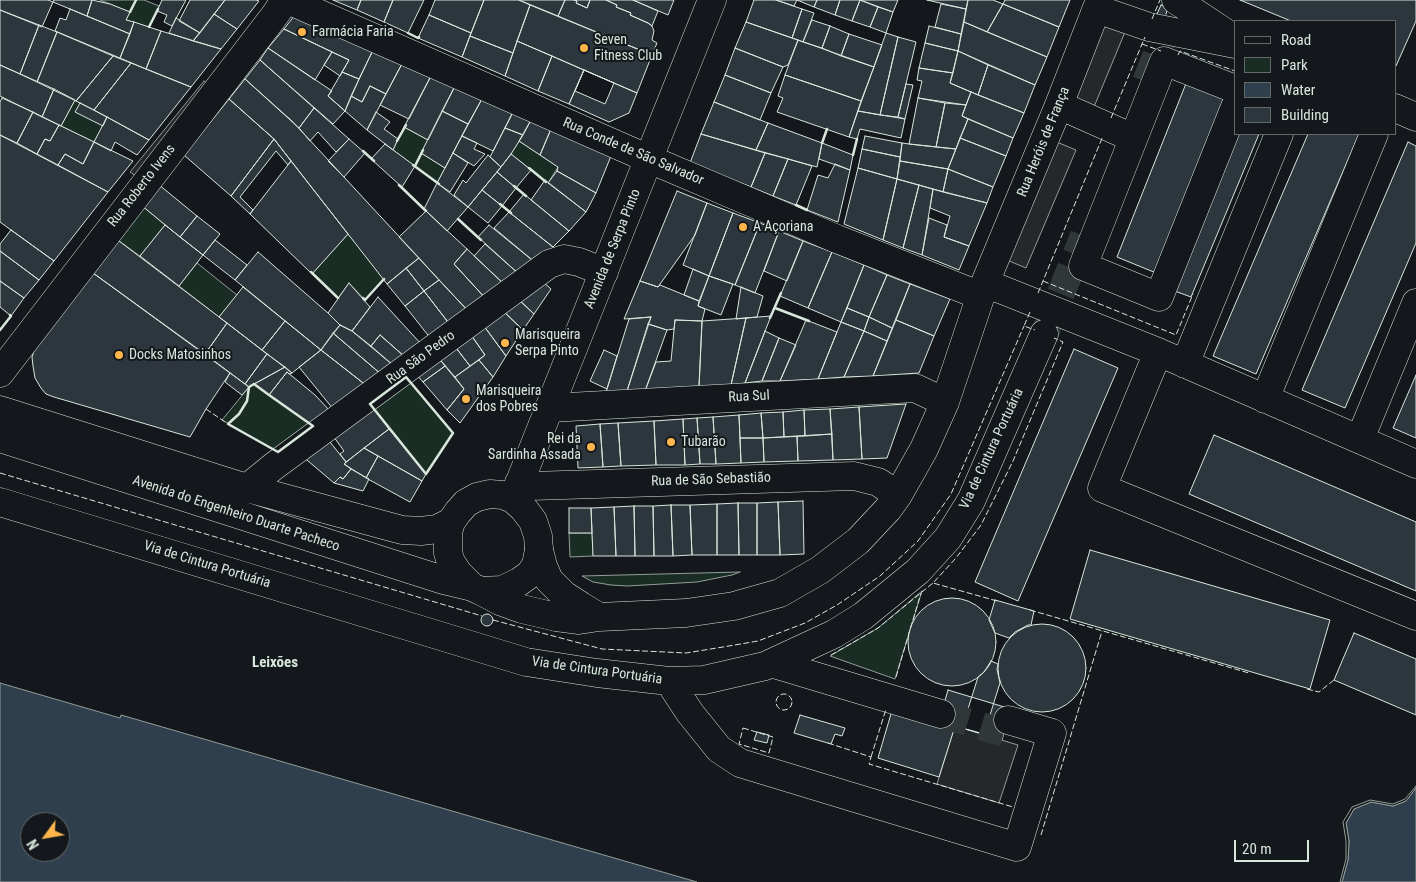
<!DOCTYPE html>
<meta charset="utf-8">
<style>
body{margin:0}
#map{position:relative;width:1416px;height:882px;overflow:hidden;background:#14181c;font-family:"Roboto Condensed",sans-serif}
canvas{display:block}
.legend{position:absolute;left:1234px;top:20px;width:162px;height:115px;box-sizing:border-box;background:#14181c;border:1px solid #626a69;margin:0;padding:6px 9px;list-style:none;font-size:15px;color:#d8e6dc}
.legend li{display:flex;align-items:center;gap:10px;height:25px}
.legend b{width:25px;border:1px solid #626a69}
.north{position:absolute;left:20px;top:812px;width:50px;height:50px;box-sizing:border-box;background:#14181c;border:1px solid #626a69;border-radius:50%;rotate:238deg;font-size:14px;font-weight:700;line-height:20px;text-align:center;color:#d8e6dc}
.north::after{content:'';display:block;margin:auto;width:18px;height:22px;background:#ffb74d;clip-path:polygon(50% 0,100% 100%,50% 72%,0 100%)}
.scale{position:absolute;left:1234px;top:840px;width:75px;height:22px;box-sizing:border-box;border:2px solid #d8e6dc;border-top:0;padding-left:6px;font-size:15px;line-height:18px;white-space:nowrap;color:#d8e6dc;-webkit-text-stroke:4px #14181c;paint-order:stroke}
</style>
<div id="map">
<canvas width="1416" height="882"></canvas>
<ul class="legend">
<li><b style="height:6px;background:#14181c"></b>Road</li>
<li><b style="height:14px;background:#1a2d24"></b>Park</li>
<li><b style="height:14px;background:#2f3f4d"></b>Water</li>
<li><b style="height:14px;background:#2c363c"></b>Building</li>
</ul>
<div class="north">N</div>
<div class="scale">20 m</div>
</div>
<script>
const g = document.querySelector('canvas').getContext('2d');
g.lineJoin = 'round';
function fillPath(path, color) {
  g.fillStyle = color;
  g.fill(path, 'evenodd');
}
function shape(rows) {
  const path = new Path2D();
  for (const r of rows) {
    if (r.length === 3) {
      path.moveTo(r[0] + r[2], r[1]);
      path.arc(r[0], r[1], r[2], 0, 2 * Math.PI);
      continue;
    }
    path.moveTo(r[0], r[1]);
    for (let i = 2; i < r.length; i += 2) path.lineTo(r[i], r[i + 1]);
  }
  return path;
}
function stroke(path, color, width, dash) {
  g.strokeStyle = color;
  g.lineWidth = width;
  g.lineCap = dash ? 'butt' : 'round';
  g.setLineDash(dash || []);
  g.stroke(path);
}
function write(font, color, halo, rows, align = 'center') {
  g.font = font + ' "Roboto Condensed",sans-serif';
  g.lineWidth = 4;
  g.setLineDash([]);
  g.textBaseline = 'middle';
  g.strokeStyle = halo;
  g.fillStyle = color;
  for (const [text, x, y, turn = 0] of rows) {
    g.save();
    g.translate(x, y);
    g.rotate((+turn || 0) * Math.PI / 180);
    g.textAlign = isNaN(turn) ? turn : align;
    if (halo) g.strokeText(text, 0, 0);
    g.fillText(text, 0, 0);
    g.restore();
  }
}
const green = shape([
 [100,0,144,0,159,6,149,27,126,20,130,12,100,0],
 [75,100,80,103,103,126,94,142,61,126,75,100],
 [404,127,428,140,421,153,445,168,437,183,393,150,404,127],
 [519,141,558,167,548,183,511,154,519,141],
 [141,205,165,225,140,256,115,238,141,205],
 [348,234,384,279,365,300,349,283,338,298,312,274,348,234],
 [197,263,237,295,219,317,179,286,197,263],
 [406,377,453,433,426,474,370,404,406,377],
 [254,384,313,426,278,452,222,420,249,387,254,384],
 [569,533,592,533,593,556,570,557,569,533],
 [740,572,732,575,697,582,627,586,611,585,593,582,582,576,740,572],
 [922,591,895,679,830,656,878,628,922,591]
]);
const parking = shape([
 [1101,22,1125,32,1084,131,1060,121,1101,22],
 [204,81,209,85,136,176,130,172,204,81],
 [1052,140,1076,150,1026,268,1002,258,1052,140],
 [955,726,1018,745,999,803,937,784,955,726]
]);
const water = shape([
 [0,683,120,718,121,715,697,882,0,882,0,683],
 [30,822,60,822,60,852,30,852,30,822],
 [1416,788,1416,882,1342,882,1348,860,1349,841,1346,823,1354,809,1371,802,1393,806,1406,801,1416,788]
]);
const pier = shape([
 [1416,786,1416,788,1406,801,1393,806,1371,802,1354,809,1346,823,1349,841,1348,860,1342,882,1340,882,1346,859,1346,841,1343,822,1352,807,1370,800,1393,804,1405,799,1416,786]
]);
const building = shape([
 [0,0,48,0,53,2,42,27,0,10,0,0],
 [54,0,92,0,87,16,53,2,54,0],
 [92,0,110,4,130,12,126,20,134,22,130,34,87,16,92,0],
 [162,0,186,0,172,26,164,22,167,15,157,11,162,0],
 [190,0,225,0,200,33,179,21,190,0],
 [225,0,256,0,259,1,237,29,214,14,225,0],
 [333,0,361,0,357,10,333,0],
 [361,0,393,0,384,22,357,10,361,0],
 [393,0,424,0,408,33,384,22,393,0],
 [435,0,484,0,471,33,429,15,435,0],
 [484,0,519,0,530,5,513,53,470,36,484,0],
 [519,0,565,0,558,16,519,0],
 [565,0,574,0,577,1,576,3,587,8,590,0,606,0,617,5,616,7,631,13,630,15,648,23,652,26,654,31,652,40,657,43,652,55,558,16,565,0],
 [574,0,590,0,587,8,576,3,577,1,574,0],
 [606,0,633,0,658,11,652,26,648,23,630,15,631,13,616,7,617,5,606,0],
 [633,0,674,0,668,15,633,0],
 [754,0,776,0,802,9,792,38,746,22,754,0],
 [776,0,797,0,794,6,776,0],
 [797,0,817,0,814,7,797,0],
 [817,0,840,0,835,15,814,7,817,0],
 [840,0,860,0,852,21,835,15,840,0],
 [860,0,878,7,870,27,852,21,860,0],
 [860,0,898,0,893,12,860,0],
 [927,0,968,0,966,9,927,0],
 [968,0,993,0,1003,4,987,32,964,22,968,0],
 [1005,0,1070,0,1059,27,1003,4,1005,0],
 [1240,0,1416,0,1416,21,1396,66,1395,65,1395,21,1291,21,1240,0],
 [941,4,966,9,961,34,935,27,941,4],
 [1003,4,1059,27,1047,57,987,32,1003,4],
 [530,5,652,55,637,93,517,41,530,5],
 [1161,5,1168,8,1165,17,1157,14,1161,5],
 [878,7,893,12,886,33,870,27,878,7],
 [70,9,130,34,120,58,55,31,60,18,66,20,70,9],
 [802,9,814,13,803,42,792,38,802,9],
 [0,10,39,25,20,74,0,65,0,10],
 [214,14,237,29,221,49,193,41,214,14],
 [295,15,374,48,359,79,342,72,349,60,284,29,295,15],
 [429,15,471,33,462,57,418,38,429,15],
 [176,18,200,33,193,41,169,33,176,18],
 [812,20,830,26,822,48,803,42,812,20],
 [134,22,161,31,146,69,120,58,134,22],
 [746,22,798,40,788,65,783,67,735,48,746,22],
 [964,22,1047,57,1035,85,958,51,964,22],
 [39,25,57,32,37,82,20,74,39,25],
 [830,26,849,34,841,56,822,48,830,26],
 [929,26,961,34,958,51,925,43,929,26],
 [284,29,332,52,315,80,268,48,284,29],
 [161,31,221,49,191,87,146,69,161,31],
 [57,32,113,56,76,101,37,82,57,32],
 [886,33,898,37,880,115,858,111,886,33],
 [849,34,882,45,874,67,841,56,849,34],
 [470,36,513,53,505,76,462,57,470,36],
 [898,37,916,42,898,117,880,115,898,37],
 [798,40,874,67,861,101,785,75,798,40],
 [517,41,552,56,538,91,505,76,517,41],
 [925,43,958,51,953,73,919,68,925,43],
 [268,48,332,91,328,96,345,111,333,124,260,60,268,48],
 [374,48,404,60,386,94,370,86,362,102,351,96,374,48],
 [735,48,783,67,771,93,725,75,735,48],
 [958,51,988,65,978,95,950,83,958,51],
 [332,52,349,60,340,76,324,65,332,52],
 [113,56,131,63,94,110,76,101,113,56],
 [552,56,584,70,569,104,538,91,552,56],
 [260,60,314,108,299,128,245,79,260,60],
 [404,60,432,74,409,119,380,105,404,60],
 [131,63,191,87,149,140,94,110,131,63],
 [0,65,54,89,42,117,0,96,0,65],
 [988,65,1035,85,1024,113,978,95,988,65],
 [919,68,953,73,950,83,971,92,966,105,918,98,922,81,917,80,919,68],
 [584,70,637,93,629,113,609,122,569,104,584,70],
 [584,70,614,83,605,104,575,91,584,70],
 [342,72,359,79,345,111,328,96,342,72],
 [432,74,455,86,428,140,404,127,432,74],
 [725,75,771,93,760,120,714,102,725,75],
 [785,75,861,101,849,137,777,112,783,98,778,96,785,75],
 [245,79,292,121,419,258,387,284,274,139,229,99,245,79],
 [1187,81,1233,97,1161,275,1117,257,1187,81],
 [906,84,913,85,905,119,898,117,906,84],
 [370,86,386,94,367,130,345,111,351,96,362,102,370,86],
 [455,86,483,97,468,124,442,111,455,86],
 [54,89,75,100,61,126,42,117,54,89],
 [971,92,1024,113,1013,138,962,116,971,92],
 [483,97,513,112,493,151,462,136,483,97],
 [2,98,33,112,17,143,0,135,0,102,2,98],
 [918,98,945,103,936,147,909,144,918,98],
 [229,99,274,139,231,196,184,155,229,99],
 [714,102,768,123,756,150,701,134,714,102],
 [80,103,107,117,103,126,75,112,80,103],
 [945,103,966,105,962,116,968,119,956,149,936,147,945,103],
 [314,108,349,139,336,152,318,132,310,141,299,128,314,108],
 [442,111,468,124,445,168,421,153,442,111],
 [858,111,905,119,901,138,860,129,857,139,849,137,858,111],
 [33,112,59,125,50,141,45,139,37,154,17,143,33,112],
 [376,112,390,122,384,129,398,139,393,150,367,130,376,112],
 [513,112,531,120,523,135,505,128,513,112],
 [107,117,149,140,137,155,115,142,111,151,94,142,107,117],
 [968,119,1013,138,1006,156,960,138,968,119],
 [531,120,551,129,540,155,519,141,531,120],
 [768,123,822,143,817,167,756,150,768,123],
 [59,125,94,142,83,164,65,154,58,165,37,154,45,139,50,141,59,125],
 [505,128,523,135,511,154,501,167,490,157,505,128],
 [551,129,611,156,596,193,557,171,558,167,540,155,551,129],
 [701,134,765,153,751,187,690,163,701,134],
 [1237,134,1259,134,1191,297,1172,290,1237,134],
 [1308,134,1359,134,1256,374,1213,356,1308,134],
 [0,135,108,192,54,261,0,222,0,135],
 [462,136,477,143,474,149,485,154,474,166,453,153,462,136],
 [865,136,902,143,900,157,862,149,865,136],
 [960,138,1006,156,993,187,948,169,960,138],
 [274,139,291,161,288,165,276,151,240,197,253,210,250,214,231,196,274,139],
 [349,139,365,153,344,177,328,161,349,139],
 [94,142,133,161,108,192,58,165,65,154,83,164,94,142],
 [1408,142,1416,146,1416,243,1345,408,1302,390,1408,142],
 [822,143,853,155,850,170,819,159,822,143],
 [902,143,909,144,956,149,948,169,900,161,902,143],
 [385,144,415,166,402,187,371,159,385,144],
 [862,149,900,157,897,179,858,168,862,149],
 [453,153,468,163,450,192,437,183,453,153],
 [765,153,788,159,773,196,751,187,765,153],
 [511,154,531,170,516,188,497,172,511,154],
 [488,155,501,167,468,207,454,195,463,180,466,183,488,155],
 [788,159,812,166,796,205,773,196,788,159],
 [291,161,348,234,312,274,250,214,291,161],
 [900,161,948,169,943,192,897,179,900,161],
 [835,164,850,170,838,222,807,210,818,175,828,178,835,164],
 [858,168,897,179,883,240,844,224,858,168],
 [948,169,993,187,987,203,943,192,948,169],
 [557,171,596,193,586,212,548,183,557,171],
 [497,172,516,188,502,206,482,190,497,172],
 [897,179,919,185,903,248,883,240,897,179],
 [545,180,586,212,569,231,531,200,545,180],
 [437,183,468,207,447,231,424,209,437,183],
 [158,184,197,216,180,237,141,205,158,184],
 [919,185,933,189,922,255,903,248,919,185],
 [933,189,987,203,969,246,944,237,950,216,930,208,933,189],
 [482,190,502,206,488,223,468,207,482,190],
 [677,191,707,203,695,235,658,287,640,281,677,191],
 [524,194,569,231,553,247,509,212,524,194],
 [707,203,733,213,709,276,683,265,707,203],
 [426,211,467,249,454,264,487,300,470,313,399,237,426,211],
 [509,212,553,247,556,250,537,264,494,228,509,212],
 [733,213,760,223,735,285,709,276,733,213],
 [197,216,220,234,203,255,180,237,197,216],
 [929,218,947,225,944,237,969,246,959,270,922,255,929,218],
 [760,223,779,231,755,293,735,285,760,223],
 [165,225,203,255,179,286,140,256,165,225],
 [489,225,537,264,520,275,478,237,489,225],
 [11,230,54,261,39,280,0,251,0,244,11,230],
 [779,231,803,241,787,281,764,271,779,231],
 [115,238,227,323,205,354,89,270,115,238],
 [215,240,247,265,235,280,203,255,215,240],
 [803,241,832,252,808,308,780,296,803,241],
 [485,244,520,275,506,286,474,256,485,244],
 [467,249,506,286,487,300,454,264,467,249],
 [0,251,39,280,24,298,0,281,0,251],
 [258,252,328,313,340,325,321,350,235,280,258,252],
 [832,252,864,265,841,322,808,308,832,252],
 [419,258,439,280,424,291,406,268,419,258],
 [864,265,887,275,869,317,847,308,864,265],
 [406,268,424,291,405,306,387,284,406,268],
 [693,269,709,276,699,301,684,295,693,269],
 [93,273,230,373,206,409,190,437,54,397,46,394,41,388,35,378,33,366,32,357,36,345,93,273],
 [887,275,910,284,892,328,869,317,887,275],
 [709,276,733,284,721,315,698,306,709,276],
 [540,279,551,289,534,314,516,297,540,279],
 [439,280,470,313,451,326,424,291,439,280],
 [0,281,24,298,11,316,0,307,0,281],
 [640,281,658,287,660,285,699,301,698,306,705,309,702,321,675,320,674,329,667,330,648,324,651,317,624,319,640,281],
 [349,283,370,307,352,331,340,325,328,313,349,283],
 [910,284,950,299,934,336,896,320,910,284],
 [243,287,285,321,262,350,219,317,243,287],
 [741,287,763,296,757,317,736,319,741,287],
 [424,291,451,326,431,339,405,306,424,291],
 [378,297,422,345,405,357,380,335,371,346,352,331,378,297],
 [516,297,534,314,523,330,500,308,516,297],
 [500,308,523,330,506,356,481,322,500,308],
 [847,308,869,317,864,331,841,322,847,308],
 [771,316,745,383,731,385,746,318,771,316],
 [651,317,627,391,606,392,629,319,651,317],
 [869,317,892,328,887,341,864,331,869,317],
 [746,318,731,385,699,387,702,321,746,318],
 [675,320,702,321,699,387,645,391,656,362,671,361,675,320],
 [806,320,837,332,818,379,780,381,806,320],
 [896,320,934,336,919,373,873,376,896,320],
 [285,321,321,350,292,373,262,350,285,321],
 [481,322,506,356,493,377,479,360,485,355,469,332,481,322],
 [841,322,864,331,844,377,818,379,841,322],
 [227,323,267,354,245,384,205,354,227,323],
 [648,324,667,330,645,391,627,391,648,324],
 [340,325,352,331,394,366,382,375,333,333,340,325],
 [765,331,779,338,762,381,745,383,765,331],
 [864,331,887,341,873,376,844,377,864,331],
 [469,332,485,355,470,366,453,344,469,332],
 [333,333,382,375,367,386,321,350,333,333],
 [380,335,405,357,394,366,371,346,380,335],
 [779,338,796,345,780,381,762,381,779,338],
 [453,344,470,366,455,377,437,356,453,344],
 [1074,349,1118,368,1018,601,975,582,1074,349],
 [321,350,367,386,334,410,299,367,321,350],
 [604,350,617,356,607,389,590,381,604,350],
 [267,354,285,367,249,387,245,384,267,354],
 [437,356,445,366,423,382,414,372,437,356],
 [479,360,493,377,460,423,447,410,464,389,455,377,479,360],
 [445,366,464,389,447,410,423,382,445,366],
 [285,367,292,373,289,374,287,372,269,395,254,384,285,367],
 [287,372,315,395,331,412,313,426,269,395,287,372],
 [230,373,249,387,242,395,225,382,230,373],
 [1416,375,1416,438,1393,428,1416,375],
 [370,404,389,429,346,462,340,454,344,451,331,433,370,404],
 [906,404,887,458,862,459,859,407,906,404],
 [859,407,862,459,833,460,830,409,859,407],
 [830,409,832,434,805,436,804,410,830,409],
 [804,410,805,436,784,437,783,412,804,410],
 [783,412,784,437,763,438,761,413,783,412],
 [761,413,763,438,740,438,739,415,761,413],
 [739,415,741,463,716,464,713,417,739,415],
 [713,417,716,464,700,464,697,418,713,417],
 [697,418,700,464,685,465,683,419,697,418],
 [683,419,685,465,656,465,654,421,683,419],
 [654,421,656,465,621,466,618,423,654,421],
 [618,423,621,466,603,467,600,424,618,423],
 [600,424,603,467,578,468,576,426,600,424],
 [389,429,426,474,422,481,364,448,389,429],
 [832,434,833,460,798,461,797,436,832,434],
 [1214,435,1416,522,1416,591,1189,494,1214,435],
 [797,436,798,461,764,462,763,438,797,436],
 [326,437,346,462,344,464,351,469,343,479,340,477,334,483,301,455,326,437],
 [740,438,763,438,764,462,741,463,740,438],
 [364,448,378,456,366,478,344,464,364,448],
 [378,456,422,481,410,502,366,478,378,456],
 [351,469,369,479,363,491,334,483,340,477,343,479,351,469],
 [803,501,804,554,780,555,778,502,803,501],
 [778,502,780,555,757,555,757,503,778,502],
 [738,503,757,503,757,555,739,555,738,503],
 [738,503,739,555,717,555,717,504,738,503],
 [717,504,717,555,692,555,690,505,717,504],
 [671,505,690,505,692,555,673,556,671,505],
 [671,505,673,556,654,556,653,506,671,505],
 [634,506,653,506,654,556,635,556,634,506],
 [634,506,635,556,616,556,614,507,634,506],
 [614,507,616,556,593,556,591,508,614,507],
 [569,508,591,508,592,533,569,533,569,508],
 [1090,550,1330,620,1310,689,1070,619,1090,550],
 [952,642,44],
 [995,600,1034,611,1031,625,1028,625,1015,632,1009,638,995,633,989,620,995,600],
 [487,620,6],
 [1042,668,44],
 [1354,633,1416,659,1416,715,1334,680,1354,633],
 [991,661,998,664,997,669,1000,683,984,734,962,728,978,677,984,672,991,661],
 [948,690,1011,709,1002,740,939,721,948,690],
 [893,707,955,726,939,777,878,758,893,707],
 [800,715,845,728,842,736,835,734,831,744,794,733,800,715],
 [757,732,769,735,767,743,754,740,757,732]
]);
const minorTunnel = shape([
 [1146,82,1179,0],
 [1045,333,1084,236],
 [941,714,1004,733]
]);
const minor = shape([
 [288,0,649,159,837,239,981,296],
 [1176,0,1235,39],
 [1097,9,1149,27,1235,44],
 [1235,89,1164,61,1083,266,1159,297,1235,107],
 [1059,105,1133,138],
 [1395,108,1416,117],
 [985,283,1158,352,1416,464],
 [1158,352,1102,488,1416,616],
 [1185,364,1279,134],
 [0,373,275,15,285,0],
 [1265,399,1374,134],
 [550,408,915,388,945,402],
 [1360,439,1416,303],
 [519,483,531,486,854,476,878,482,898,495],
 [247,488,274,466,549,264,564,259,579,262,604,272],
 [0,502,526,662,597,673,669,681,704,680,765,666,834,634,863,616,918,571,948,538,971,501,1044,334],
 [539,550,543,566,549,580,564,595,581,606,599,617],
 [481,591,500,601,522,609,556,617,579,620,599,617,686,613,734,606,780,593,820,570,858,541,888,509,898,495,924,449,945,402,985,283,1059,105,1100,0],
 [771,663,941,714],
 [669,681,690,713,719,749,740,763,1017,847,1052,733,1008,720]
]);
const major = shape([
 [0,410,247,488,402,530,421,531,437,529,451,522],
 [0,438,443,580,472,587],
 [490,494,503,495,513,499,524,509,533,521,538,536,539,550,536,565,530,574,519,582,502,590,481,591,472,587,458,573,451,562,448,553,448,532,451,522,458,512,466,503,477,497,490,494],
 [513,499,712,0]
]);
const fence = shape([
 [1152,19,1160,0],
 [1142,44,1161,51],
 [1178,55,1180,51,1235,71],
 [1111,118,1145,37],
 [1043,281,1176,335,1193,294],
 [1038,293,1103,136],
 [1030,312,1024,326,1035,330],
 [206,409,228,424,239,414,247,401,249,387],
 [0,473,482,616],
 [997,601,933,583,956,558,981,525,1013,461,1063,342,1054,338],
 [1030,610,1249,673],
 [493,620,602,649,686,653,723,647,758,641,805,623,837,605,880,576,918,541,951,494,1024,326],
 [831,655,878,628,933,583],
 [896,677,921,593],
 [1307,689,1319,692,1334,680],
 [784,702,8],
 [743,728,773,737,769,753,739,744,743,728],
 [828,743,871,757,869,764,1013,807],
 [871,757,886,709],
 [1041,835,1102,631]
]);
const wall = shape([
 [130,12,136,0],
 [149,27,158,9],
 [408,33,418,38,419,37],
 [397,141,406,125],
 [822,143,827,129],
 [363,151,374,161],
 [853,155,857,139],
 [413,165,439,184],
 [415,166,423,150],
 [529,168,546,182],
 [399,185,426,211],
 [514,186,526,196],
 [500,204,511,213],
 [796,205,807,210],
 [458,219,481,240],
 [311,272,338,298],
 [363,298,365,300,384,279],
 [775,308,809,321],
 [770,318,781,293],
 [0,330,11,316,10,315],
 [406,377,453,433,426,474,370,404,406,377],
 [254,384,269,395,313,426,278,452,228,424,239,414,247,401,249,387,254,384]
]);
const markers = [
 [302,32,5,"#ffb74d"],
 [584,48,5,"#ffb74d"],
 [743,227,5,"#ffb74d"],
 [505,343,5,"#ffb74d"],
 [119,355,5,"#ffb74d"],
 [466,399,5,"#ffb74d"],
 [671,442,5,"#ffb74d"],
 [591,447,5,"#ffb74d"]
];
const poiNames = [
 ["Farmácia Faria",312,32],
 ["Seven",594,40],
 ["Fitness Club",594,56],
 ["A Açoriana",753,227],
 ["Marisqueira",515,335],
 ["Serpa Pinto",515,351],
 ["Docks Matosinhos",129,355],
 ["Marisqueira",476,391],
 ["dos Pobres",476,407],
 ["Rei da",581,439,"right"],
 ["Sardinha Assada",581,455,"right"],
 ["Tubarão",681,442]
];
const streetNames = [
 ["Rua Heróis de França",1044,142,-68],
 ["Rua Conde de São Salvador",633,152,23],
 ["Rua Roberto Ivens",142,186,-52],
 ["Avenida de Serpa Pinto",613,249,-68],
 ["Rua São Pedro",421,358,-36],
 ["Rua Sul",749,397,-3],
 ["Via de Cintura Portuária",992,449,-65],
 ["Rua de São Sebastião",711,480,-2],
 ["Avenida do Engenheiro Duarte Pacheco",236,514,18],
 ["Via de Cintura Portuária",207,565,17],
 ["Via de Cintura Portuária",597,671,8]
];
const neighbourhoodNames = [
 ["Leixões",275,663]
];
fillPath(green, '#1a2d24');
stroke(green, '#939e99', 1);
fillPath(parking, '#24282b');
stroke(parking, '#939e99', 1);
fillPath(water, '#2f3f4d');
stroke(water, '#939e99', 1);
fillPath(pier, '#14181c');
stroke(pier, '#939e99', 1);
fillPath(building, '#2c363c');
stroke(building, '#d8e6dc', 1);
stroke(minorTunnel, '#313739', 28, [28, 14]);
stroke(minor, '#d8e6dc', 29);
stroke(major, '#d8e6dc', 29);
stroke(minor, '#14181c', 28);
stroke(major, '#14181c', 28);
stroke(fence, '#d8e6dc', 1, [6, 2.5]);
stroke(wall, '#d8e6dc', 2.5);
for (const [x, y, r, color] of markers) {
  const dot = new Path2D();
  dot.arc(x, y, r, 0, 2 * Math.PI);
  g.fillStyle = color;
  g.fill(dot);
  stroke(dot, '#14181c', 2);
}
write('14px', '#d8e6dc', '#14181c', poiNames, 'left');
write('14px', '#d8e6dc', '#14181c', streetNames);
write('bold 15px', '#d8e6dc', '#14181c', neighbourhoodNames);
</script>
